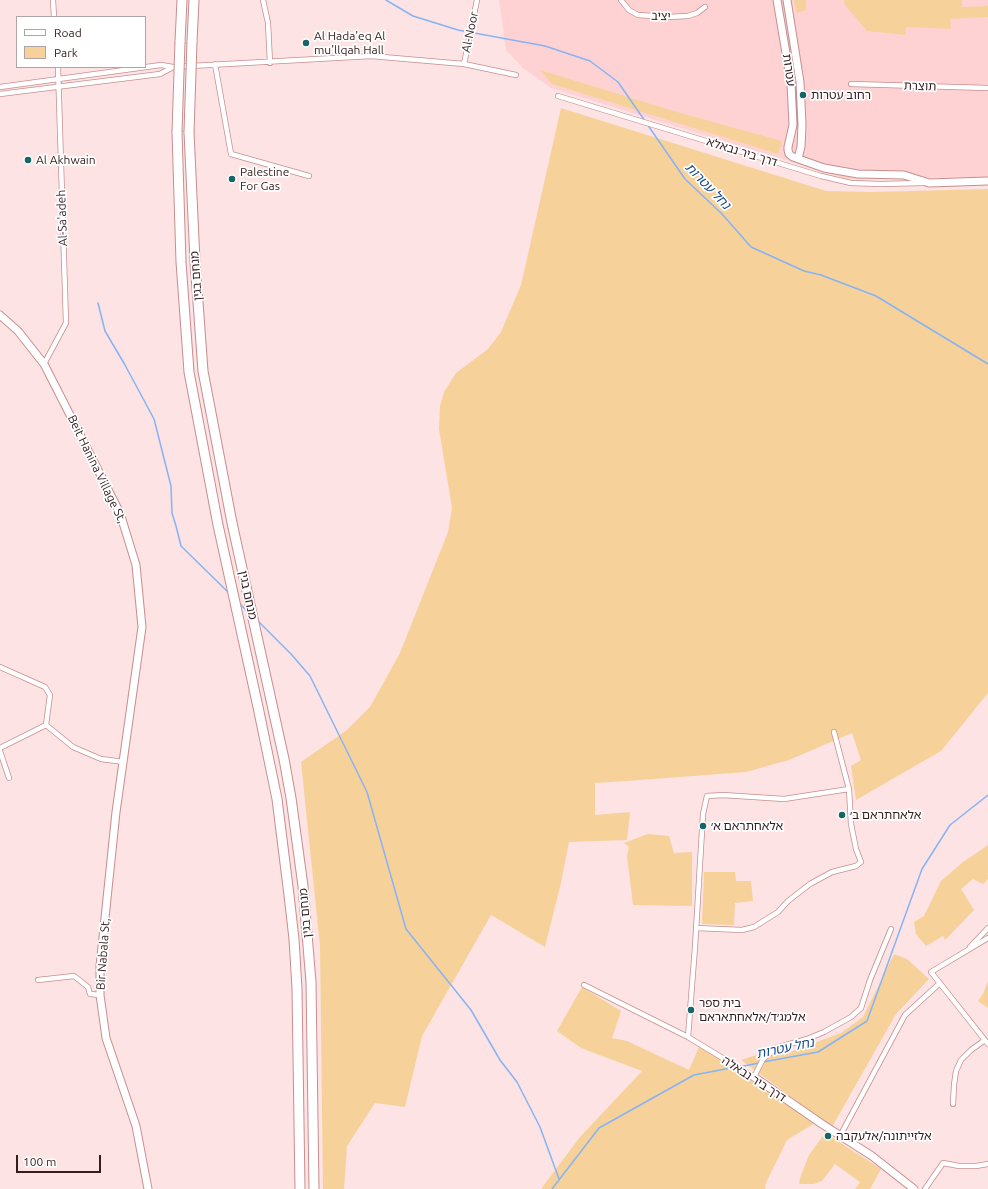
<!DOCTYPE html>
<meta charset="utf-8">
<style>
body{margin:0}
#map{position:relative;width:988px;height:1189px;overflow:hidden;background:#fde3e3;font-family:Ubuntu,sans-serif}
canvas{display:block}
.legend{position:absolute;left:16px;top:16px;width:130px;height:52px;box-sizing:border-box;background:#fff;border:1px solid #aea5a5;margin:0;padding:5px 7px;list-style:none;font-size:12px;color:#341d1e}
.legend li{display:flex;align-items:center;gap:8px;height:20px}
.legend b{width:20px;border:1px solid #aea5a5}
.scale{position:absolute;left:16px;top:1155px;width:85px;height:18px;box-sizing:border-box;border:2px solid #341d1e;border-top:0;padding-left:5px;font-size:12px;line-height:14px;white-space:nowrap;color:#341d1e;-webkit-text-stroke:3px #fff;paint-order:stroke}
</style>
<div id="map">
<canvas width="988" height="1189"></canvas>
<ul class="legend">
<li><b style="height:5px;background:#fff"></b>Road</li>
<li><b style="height:11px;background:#f6d29a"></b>Park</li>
</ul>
<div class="scale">100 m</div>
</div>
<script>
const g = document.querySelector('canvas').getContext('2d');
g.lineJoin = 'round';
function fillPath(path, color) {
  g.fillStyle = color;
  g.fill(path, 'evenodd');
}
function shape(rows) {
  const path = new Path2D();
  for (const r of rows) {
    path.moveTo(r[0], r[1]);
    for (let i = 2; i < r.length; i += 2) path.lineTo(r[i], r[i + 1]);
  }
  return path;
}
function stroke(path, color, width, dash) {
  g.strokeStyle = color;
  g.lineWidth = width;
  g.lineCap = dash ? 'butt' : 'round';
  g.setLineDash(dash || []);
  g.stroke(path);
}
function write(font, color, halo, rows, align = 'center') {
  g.font = font + ' Ubuntu,"Noto Sans Hebrew",sans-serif';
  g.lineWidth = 3.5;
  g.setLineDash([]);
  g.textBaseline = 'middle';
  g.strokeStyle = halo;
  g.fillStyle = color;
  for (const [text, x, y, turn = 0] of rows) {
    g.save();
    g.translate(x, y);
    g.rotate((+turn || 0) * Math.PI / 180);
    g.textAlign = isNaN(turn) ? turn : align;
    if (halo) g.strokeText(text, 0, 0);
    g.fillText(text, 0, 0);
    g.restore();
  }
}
const built = shape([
 [499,0,988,0,988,177,847,179,551,88,524,69,506,50]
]);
const green = shape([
 [794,0,806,0,806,10,797,13],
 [844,0,962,0,962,7,988,6,988,17,950,19,951,29,906,27,906,35,867,31,845,5],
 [540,70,677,112,782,141,778,154,552,84],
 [561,108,826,191,872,192,988,189,988,693,941,751,856,800,851,766,861,760,852,733,789,760,746,772,627,781,595,783,595,815,630,812,627,840,569,842,560,887,545,947,491,915,422,1036,405,1107,375,1103,347,1146,344,1189,323,1189,320,946,301,762,347,730,370,707,400,653,448,532,452,508,439,429,440,406,444,392,456,373,488,349,501,332,521,285],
 [648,834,669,836,674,853,692,852,692,906,633,905,627,856,629,847,624,843],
 [988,845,988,879,983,884,973,879,961,889,974,910,945,940,943,936,926,946,916,934,914,922,924,916,941,881,963,862],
 [704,872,735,872,736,881,751,881,753,901,735,903,734,925,702,924],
 [894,954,907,959,929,979,896,1014,832,1127,741,1060,753,1056,793,1051,841,1033,863,1017],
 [988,981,988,1008,978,1001,983,994],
 [582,987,621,1011,612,1038,627,1041,689,1070,699,1047,727,1063,759,1087,815,1123,787,1140,765,1185,766,1189,541,1189,580,1137,642,1071,581,1048,557,1031],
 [825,1133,881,1169,870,1189,855,1189,860,1182,835,1164,822,1181,814,1184,799,1184,800,1178,809,1155]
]);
const stream = shape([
 [386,0,413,16,458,30,545,46,590,61,618,82,645,121],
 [647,124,685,179,722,214,751,247,804,271,821,275,876,296,988,364],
 [98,303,105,331,125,365,154,419,171,486,172,513,176,526,181,546,229,593],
 [239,603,248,612],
 [258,621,291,654,310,676,367,792,406,929,471,1010,500,1060,517,1082,540,1127,559,1179],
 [763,1062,818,1052,867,1021,922,869,950,825,988,795],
 [739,1067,759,1063],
 [552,1189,599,1128,694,1075,736,1067]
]);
const street = shape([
 [53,0,54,17],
 [263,0,268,23,270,63],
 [621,0,629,10,638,15,668,17,688,16,697,13,705,7],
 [215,64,231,154,309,176],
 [464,64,477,0],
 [851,84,988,88],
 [0,87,161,65,173,67,371,56,464,64,516,75],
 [0,94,160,74,173,67],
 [558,96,821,176,851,183,880,184,924,183],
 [44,364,66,323,58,67],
 [0,667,45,687,50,695,46,725,73,747,101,759,124,762],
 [0,748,46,725],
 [0,751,9,778],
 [696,928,742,930,754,927,778,912,788,901,810,884,832,872,856,866,861,862,856,849,851,824,849,789,834,732],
 [988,938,931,972,988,1044],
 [970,947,988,928],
 [38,980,74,976,88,987,90,994,100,995],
 [584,985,688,1037,754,1077,763,1059,776,1048,807,1039,824,1032,851,1017,861,1008,870,980,891,929],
 [688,1037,695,947,703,814,707,796,723,795,784,799,849,789],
 [953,1104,954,1085,956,1071,961,1060,971,1050,985,1040],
 [840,1136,905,1015,940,983],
 [925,1189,943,1163,959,1166,976,1166,988,1164]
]);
const secondary = shape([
 [777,0,791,83,793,125,788,147,788,150,789,154,793,157,824,168,858,174,904,175,929,183,988,181],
 [787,0,800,82,802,125,801,147,798,158],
 [0,315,18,331,44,364,120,513,136,565,142,627,116,812,100,966,100,995,106,1038,136,1126,148,1189],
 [754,1077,822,1124,872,1156,914,1189]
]);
const highway = shape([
 [180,42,182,0],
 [192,42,194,0],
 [177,132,181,262,189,372,218,525,258,707,277,799,289,895,294,939,297,989,300,1189],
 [189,132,195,261,203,371,232,523,284,759,291,798,303,886,311,982,314,1189]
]);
const highwayBridge = shape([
 [177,132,180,42],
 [189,132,192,42]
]);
const markers = [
 [306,43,4,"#166568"],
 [803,95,4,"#166568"],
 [28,160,4,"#166568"],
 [232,179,4,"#166568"],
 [842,815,4,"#166568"],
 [703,826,4,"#166568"],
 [691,1010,4,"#166568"],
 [828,1136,4,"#166568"]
];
const streetNames = [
 ["יציב",661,16,2],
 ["Al-Noor",470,32,-78],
 ["עטרות",789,70,82],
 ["תוצרת",920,86,2],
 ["דרך ביר נבאלא",742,152,17],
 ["Al-Sa'adeh",62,218,-92],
 ["מנחם בגין",196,276,-94],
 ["Beit Hanina Village St,",97,469,64],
 ["מנחם בגין",248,595,78],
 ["מנחם בגין",305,913,-95],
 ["Bir Nabala St,",103,954,-86],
 ["דרך ביר נבאלה",754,1079,33]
];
const poiNames = [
 ["Al Hada'eq Al",314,36],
 ["mu'llqah Hall",314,50],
 ["רחוב עטרות",811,95],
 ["Al Akhwain",36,160],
 ["Palestine",240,172],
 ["For Gas",240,186],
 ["אלאחתראם ב׳",850,815],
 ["אלאחתראם א׳",711,826],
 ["בית ספר",699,1003],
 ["אלמג׳ד/אלאחתאראם",699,1017],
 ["אלזייתונה/אלעקבה",836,1136]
];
const waterNames = [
 ["נחל עטרות",708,186,46],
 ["נחל עטרות",785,1048,-12]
];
fillPath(built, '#fed2d3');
fillPath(green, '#f6d29a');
stroke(stream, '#86b3f5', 1.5);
stroke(street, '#c88d8e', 6);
stroke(secondary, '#c88d8e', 9);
stroke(highway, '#c88d8e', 11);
stroke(street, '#fff', 4.5);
stroke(secondary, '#fff', 7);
stroke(highway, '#fff', 9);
stroke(highwayBridge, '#c88d8e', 11, []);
stroke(highwayBridge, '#fff', 9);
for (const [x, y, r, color] of markers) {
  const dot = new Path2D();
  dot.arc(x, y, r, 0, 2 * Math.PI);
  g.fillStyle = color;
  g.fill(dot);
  stroke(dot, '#fff', 1.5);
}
write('12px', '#341d1e', '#fff', streetNames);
write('12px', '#341d1e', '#fff', poiNames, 'left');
write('italic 13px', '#13478f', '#fff', waterNames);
</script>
